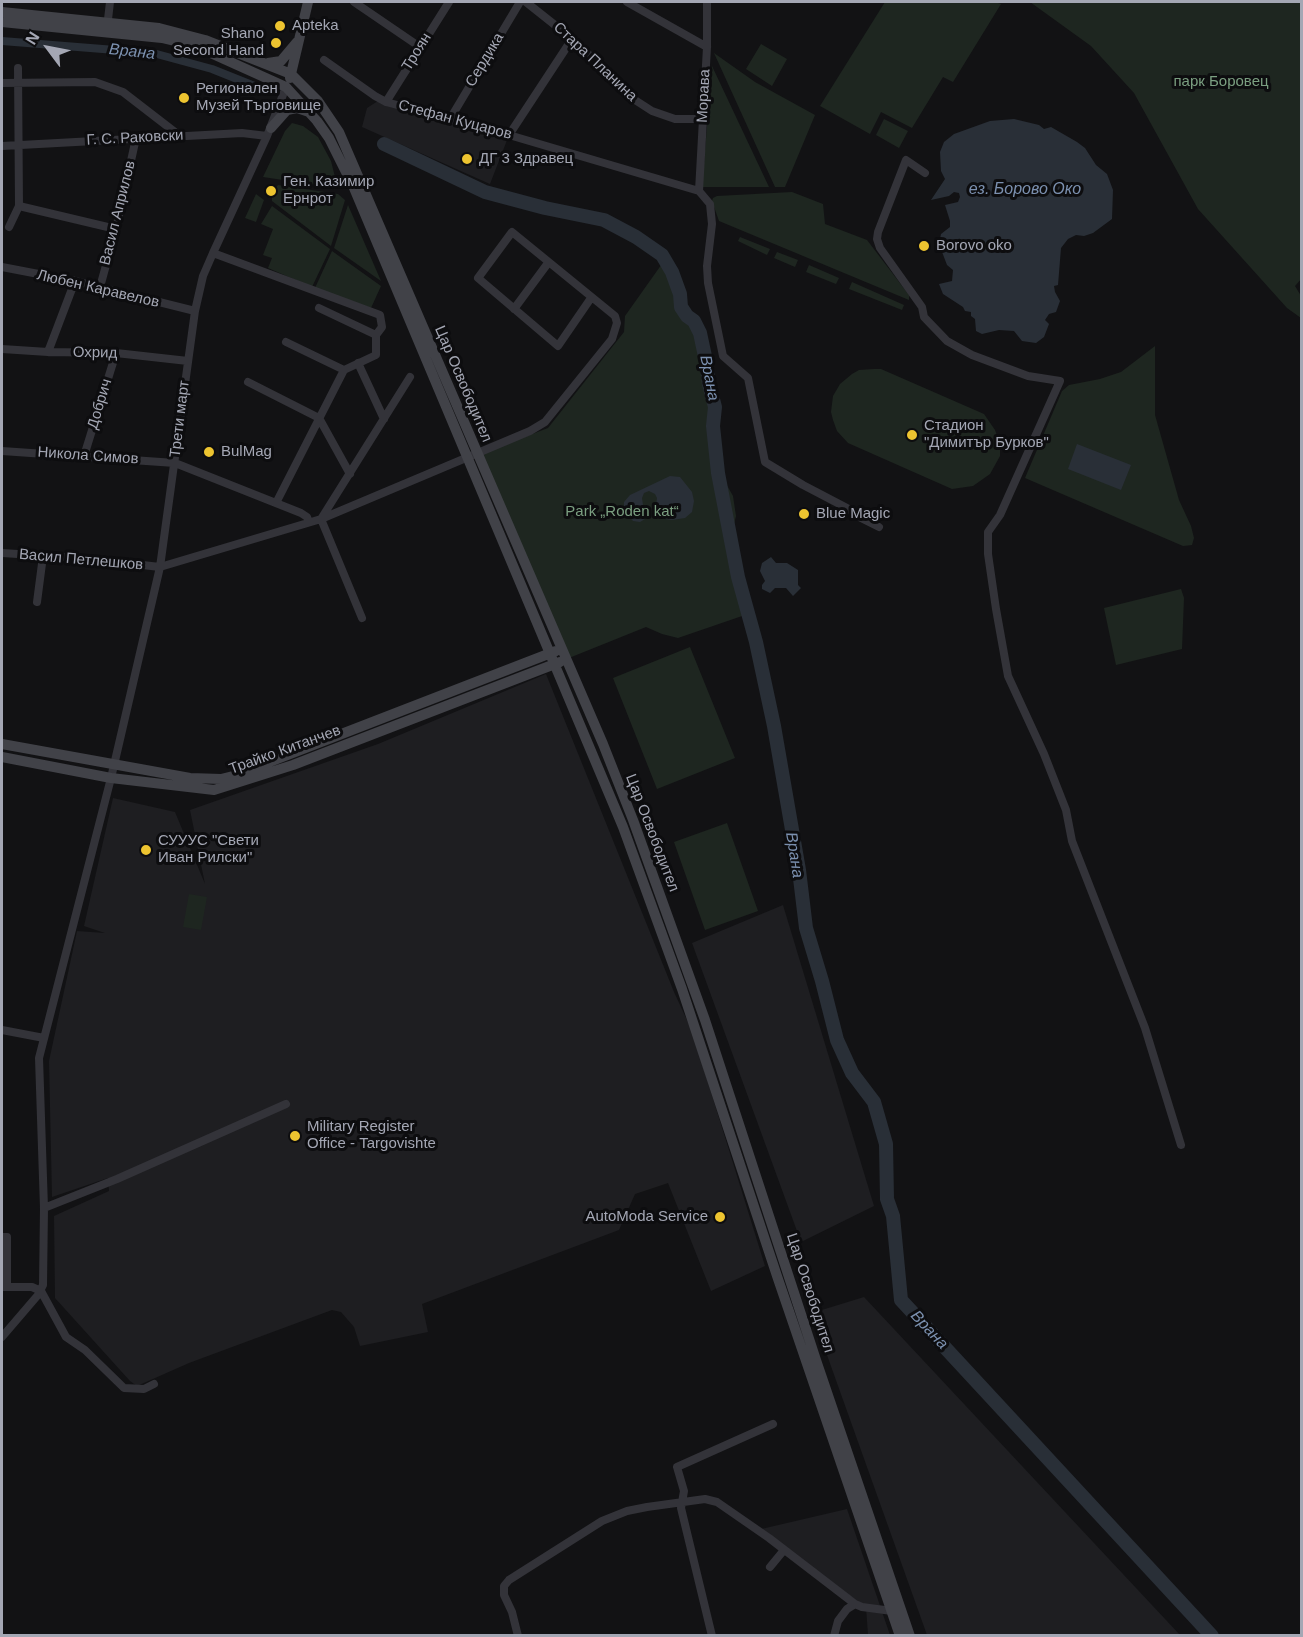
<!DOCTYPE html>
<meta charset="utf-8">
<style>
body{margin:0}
#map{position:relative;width:1303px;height:1637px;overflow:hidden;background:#121214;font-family:Helvetica,sans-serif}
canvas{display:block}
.frame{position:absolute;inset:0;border:3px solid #a4a7b4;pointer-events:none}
.north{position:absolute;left:18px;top:18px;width:60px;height:60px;-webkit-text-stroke:4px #0d0d0f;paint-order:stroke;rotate:302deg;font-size:16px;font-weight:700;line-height:24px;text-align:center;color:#a4a7b4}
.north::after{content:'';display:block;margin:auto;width:21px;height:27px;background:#a4a7b4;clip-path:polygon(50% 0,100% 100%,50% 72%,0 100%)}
</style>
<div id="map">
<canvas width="1303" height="1637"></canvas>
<div class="frame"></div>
<div class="north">N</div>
</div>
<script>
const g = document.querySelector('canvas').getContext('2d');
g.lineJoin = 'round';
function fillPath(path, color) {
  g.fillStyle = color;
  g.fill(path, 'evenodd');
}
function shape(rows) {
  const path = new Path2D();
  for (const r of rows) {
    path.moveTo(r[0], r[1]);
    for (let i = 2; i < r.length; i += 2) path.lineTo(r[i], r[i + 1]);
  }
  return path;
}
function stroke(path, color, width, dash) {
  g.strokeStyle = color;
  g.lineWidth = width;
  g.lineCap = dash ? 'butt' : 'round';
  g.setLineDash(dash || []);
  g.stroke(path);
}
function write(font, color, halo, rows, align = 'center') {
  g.font = font + ' Helvetica,sans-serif';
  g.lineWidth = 6;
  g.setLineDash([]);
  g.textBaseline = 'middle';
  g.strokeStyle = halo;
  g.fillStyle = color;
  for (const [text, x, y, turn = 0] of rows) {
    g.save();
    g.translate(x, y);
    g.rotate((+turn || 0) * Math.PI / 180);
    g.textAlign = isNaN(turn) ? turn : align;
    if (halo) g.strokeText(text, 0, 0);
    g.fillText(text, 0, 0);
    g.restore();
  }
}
const built = shape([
 [381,99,509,135,490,184,362,127,367,108],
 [546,674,674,992,692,1031,765,1266,711,1291,668,1183,635,1194,619,1230,422,1304,428,1332,360,1346,354,1327,341,1312,332,1310,189,1363,137,1386,130,1381,55,1298,54,1216,109,1191,108,1178,52,1197,49,1061,77,931,105,933,84,926,113,798,175,812,205,884,190,810,378,744],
 [783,905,874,1206,801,1242,692,943],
 [864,1297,1180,1635,927,1635,812,1313],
 [847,1509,890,1635,868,1635,866,1607,757,1530]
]);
const green = shape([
 [885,2,995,2,1001,4,953,82,943,77,912,128,881,112,870,134,820,106],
 [1030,2,1301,2,1302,278,1295,286,1301,296,1301,318,1287,308,1198,209,1134,93,1091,46],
 [761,44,787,59,772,86,746,69],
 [714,53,755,82,815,115,785,187,775,187],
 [712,66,769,187,702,187],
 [884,119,908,131,899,148,876,135],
 [292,123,303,126,318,137,331,161,335,177,336,188,263,177,285,131],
 [278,185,338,194,345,200,331,246,272,201,272,192],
 [792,192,823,204,825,224,867,240,909,295,909,300,719,221,712,201,713,198,717,196],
 [256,194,264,200,256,222,245,218],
 [348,205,381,281,334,248],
 [272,206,330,249,312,287,268,268,272,258,263,255,273,229,261,224],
 [740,237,770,249,767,255,738,241],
 [332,251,381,286,371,308,315,288],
 [777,252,798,260,795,267,774,258],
 [664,261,699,339,708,368,712,409,710,444,724,480,733,496,736,516,732,533,745,615,678,638,662,634,646,627,569,658,480,454,548,428,624,332,625,316],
 [809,265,839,278,836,284,806,272],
 [852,282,904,305,902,310,849,289],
 [1155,346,1155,415,1179,500,1191,526,1194,538,1192,545,1183,546,1025,478,1062,391,1069,385,1100,379,1121,372],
 [874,369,881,369,984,414,995,430,1000,444,1000,456,990,474,973,486,952,489,848,443,837,431,833,420,831,412,833,396,840,384,852,374,859,370],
 [1181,589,1184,598,1182,649,1116,665,1104,608],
 [690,647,735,758,657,789,613,678],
 [727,823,758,911,705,930,674,842],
 [189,894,207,897,201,930,183,927]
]);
const water = shape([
 [1014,119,1039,125,1044,129,1051,127,1077,142,1085,148,1096,165,1107,174,1113,190,1112,219,1093,233,1084,236,1076,235,1068,239,1061,248,1058,285,1054,286,1055,292,1060,301,1056,312,1049,314,1045,320,1049,324,1044,337,1036,343,1022,341,1014,331,999,330,982,334,976,331,975,319,971,316,971,312,965,311,963,307,943,294,939,284,952,281,953,270,947,265,939,244,941,234,950,227,950,221,945,205,958,202,960,197,959,193,954,192,949,196,931,200,945,179,941,171,940,152,944,142,954,134,990,121],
 [1077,444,1131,465,1121,490,1068,469],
 [670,476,680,477,692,492,694,501,692,512,685,518,672,520,659,518,655,514,657,498,655,494,649,491,644,493,642,498,645,519,640,522,633,521,624,511,624,502,630,495],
 [771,557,776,563,787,563,798,570,798,585,801,588,793,596,786,588,775,588,770,593,762,589,762,585,765,581,760,571,762,563]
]);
const canal = shape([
 [2,41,153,53,212,69,257,87]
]);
const river = shape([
 [384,144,485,192,545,208,604,220,636,237,662,255,672,272,680,294,681,307,687,316,694,321,700,333,706,361,709,384,715,407,713,426,718,473,738,577,756,642,774,726,799,870,806,928,822,981,837,1040,852,1073,874,1102,886,1144,887,1199,893,1216,901,1300,1212,1636]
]);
const street = shape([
 [354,2,420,47],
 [526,2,575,41,635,100,652,111,675,119,703,119],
 [627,2,707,47],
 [107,28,110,2],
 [324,60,375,96,386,102,509,135,699,191],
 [2,83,95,82,123,92,180,136],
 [386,102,449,2],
 [450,119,520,2],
 [509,135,572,39],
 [2,146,242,133,267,136],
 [925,173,906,160,878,232,877,239,880,248,922,307,924,317,947,341,972,355,1028,376,1060,381,1000,515,988,532,988,554,996,609,1008,676,1044,754,1066,810,1072,841,1145,1028,1181,1145],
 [699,191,710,204,712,224,707,266,708,283,723,356,748,378,765,462,803,485,847,508,859,517,879,527],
 [699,191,707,47,707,2],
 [19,206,116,229],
 [9,227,19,206,18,68],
 [213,253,380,315,382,327,376,335,376,355,344,370,276,503],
 [2,267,75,281,195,311],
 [100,287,116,229,136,138],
 [319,308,376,335],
 [514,309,548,263],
 [286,342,344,370],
 [2,349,48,352,116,353,188,361],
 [48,352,75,281],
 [358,363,384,419],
 [248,382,319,418,350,474],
 [2,451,175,463,301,513,307,517,309,522],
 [84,456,116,353],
 [2,553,81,558,160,567,321,519,530,431,545,422,612,339,617,323,615,316,512,232,478,278,558,346,591,298],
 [37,602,43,556],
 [362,618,321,519,410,377],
 [2,1030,44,1038],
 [44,1208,117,1179,286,1104],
 [2,1237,7,1237,7,1286],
 [2,1287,32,1287,41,1291,66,1337,85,1350,124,1388,144,1389,154,1384],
 [2,1337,38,1295,43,1285,44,1208,39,1058,111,778,160,567,195,311,203,276,213,253,267,136,286,87],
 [770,1567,784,1550],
 [518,1636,512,1612,504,1595,504,1586,509,1580,602,1521,627,1511,647,1507,705,1499,717,1502,769,1538,855,1604,862,1607,892,1611],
 [712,1636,681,1508,684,1491,677,1467,773,1424],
 [834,1636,838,1621,847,1609,855,1604]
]);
const secondary = shape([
 [2,12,159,28,205,40,291,74,318,101,339,132,603,744,633,820,705,1020,816,1360,910,1636],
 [2,22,162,38,195,46,286,87,317,121,329,138,354,188,623,827,682,989,777,1276,900,1636],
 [268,63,281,61,297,42],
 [290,78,308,2],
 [271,128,287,110,297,108,309,112],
 [2,744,190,778,221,779,233,776,556,651],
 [2,757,111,778,214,790,293,765,560,662]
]);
const markers = [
 [280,26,6,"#edc430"],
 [276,43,6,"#edc430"],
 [184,98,6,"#edc430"],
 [467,159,6,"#edc430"],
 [271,191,6,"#edc430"],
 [924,246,6,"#edc430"],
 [912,435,6,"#edc430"],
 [209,452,6,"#edc430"],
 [804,514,6,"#edc430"],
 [146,850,6,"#edc430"],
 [295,1136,6,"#edc430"],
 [720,1217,6,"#edc430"]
];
const poiNames = [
 ["Apteka",292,26],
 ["Shano",264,34,"right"],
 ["Second Hand",264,51,"right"],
 ["Регионален",196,89],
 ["Музей Търговище",196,106],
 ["ДГ 3 Здравец",479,159],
 ["Ген. Казимир",283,182],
 ["Ернрот",283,199],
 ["Borovo oko",936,246],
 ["Стадион",924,426],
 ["\"Димитър Бурков\"",924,443],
 ["BulMag",221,452],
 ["Blue Magic",816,514],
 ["СУУУС \"Свети",158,841],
 ["Иван Рилски\"",158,858],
 ["Military Register",307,1127],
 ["Office - Targovishte",307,1144],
 ["AutoModa Service",708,1217,"right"]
];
const streetNames = [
 ["Троян",417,52,-58],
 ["Сердика",485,60,-59],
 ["Стара Планина",595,62,43],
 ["Морава",704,96,-87],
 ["Стефан Куцаров",455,120,15],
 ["Г. С. Раковски",135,138,-3],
 ["Васил Априлов",118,213,-76],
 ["Любен Каравелов",98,289,13],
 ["Охрид",95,353,1],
 ["Цар Освободител",463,384,67],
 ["Добрич",100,404,-73],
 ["Трети март",180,419,-83],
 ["Никола Симов",88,456,4],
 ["Васил Петлешков",81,560,5],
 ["Трайко Китанчев",285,750,-20],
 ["Цар Освободител",652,833,69],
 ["Цар Освободител",810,1293,72]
];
const parkNames = [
 ["парк Боровец",1221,82],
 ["Park „Roden kat“",622,512]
];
const waterNames = [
 ["Врана",132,52,6],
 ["ез. Борово Око",1025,190],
 ["Врана",709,378,79],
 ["Врана",794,855,81],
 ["Врана",929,1330,47]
];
fillPath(built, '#1e1e21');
fillPath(green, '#1e2620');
fillPath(water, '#292f37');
stroke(canal, '#292f37', 8);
stroke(river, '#292f37', 14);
stroke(street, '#333339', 8);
stroke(secondary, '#414248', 10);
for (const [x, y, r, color] of markers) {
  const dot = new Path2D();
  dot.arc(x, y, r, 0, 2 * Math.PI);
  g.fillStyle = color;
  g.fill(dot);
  stroke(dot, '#0d0d0f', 2);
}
write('15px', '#a4a7b4', '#0d0d0f', poiNames, 'left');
write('15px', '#a4a7b4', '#0d0d0f', streetNames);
write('15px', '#7b9f81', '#0d0d0f', parkNames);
write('italic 16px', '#7b90af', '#0d0d0f', waterNames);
</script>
